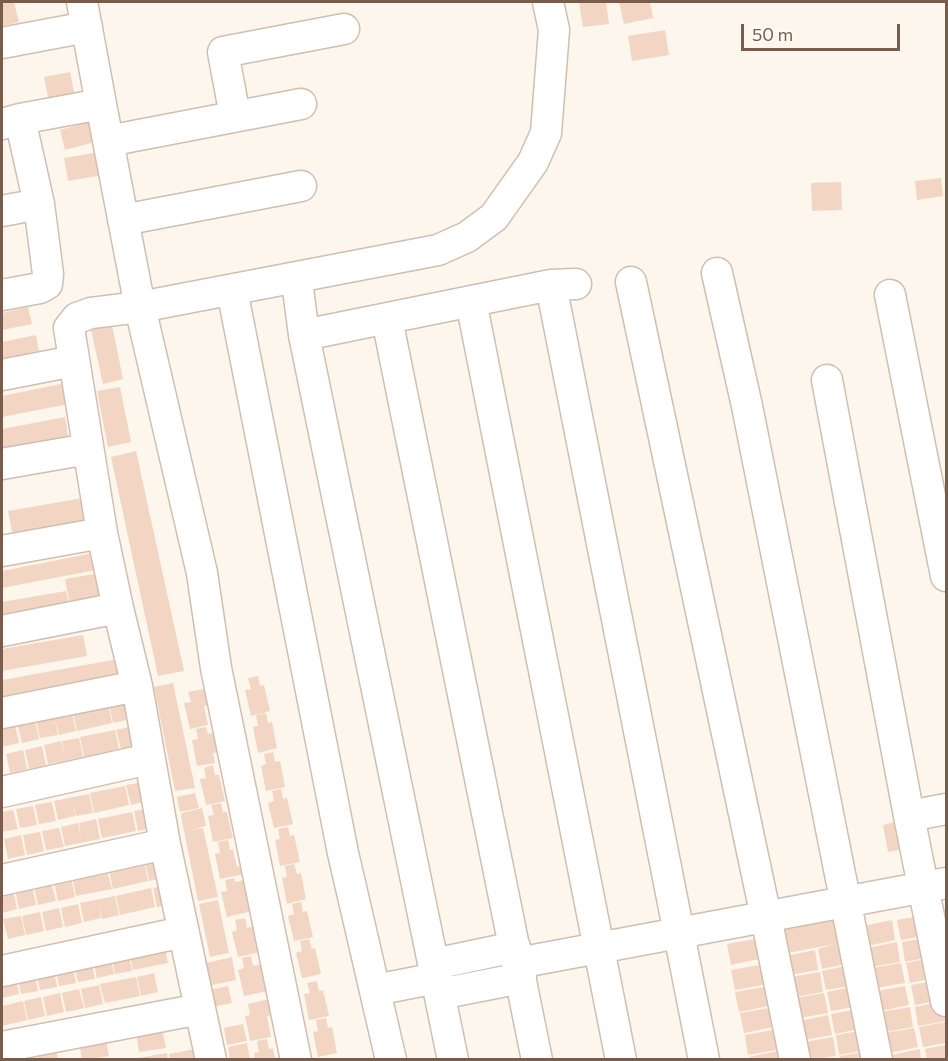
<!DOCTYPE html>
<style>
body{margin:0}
#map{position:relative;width:948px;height:1061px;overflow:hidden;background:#fdf6ec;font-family:Commissioner,sans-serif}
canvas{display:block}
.frame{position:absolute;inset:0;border:3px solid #7a5c4d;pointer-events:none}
.scale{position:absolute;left:741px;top:24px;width:159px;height:27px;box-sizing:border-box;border:3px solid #7a5c4d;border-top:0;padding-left:8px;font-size:18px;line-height:21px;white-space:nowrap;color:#7a5c4d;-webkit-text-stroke:4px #fffaf3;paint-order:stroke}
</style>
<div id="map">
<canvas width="948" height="1061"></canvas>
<div class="frame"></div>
<div class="scale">50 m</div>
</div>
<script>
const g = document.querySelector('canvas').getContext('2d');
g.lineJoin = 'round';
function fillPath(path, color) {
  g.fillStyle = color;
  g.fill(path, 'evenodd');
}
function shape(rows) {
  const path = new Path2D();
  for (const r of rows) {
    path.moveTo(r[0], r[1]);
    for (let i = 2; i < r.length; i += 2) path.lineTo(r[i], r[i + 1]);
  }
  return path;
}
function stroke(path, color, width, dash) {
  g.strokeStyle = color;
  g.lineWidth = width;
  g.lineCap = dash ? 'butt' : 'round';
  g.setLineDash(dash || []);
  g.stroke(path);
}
const building = shape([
 [2,2,14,2,19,22,2,26],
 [579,2,606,2,609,24,583,27],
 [619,2,650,2,653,18,624,24],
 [665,30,669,55,632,61,628,36],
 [70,72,76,101,50,106,44,77],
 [89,122,95,142,65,150,60,130],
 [99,152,103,175,68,181,64,158],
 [941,178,943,196,917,200,915,181],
 [841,182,842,210,812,211,811,183],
 [28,307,32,324,2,330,2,313],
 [112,325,123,379,103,384,91,330],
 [36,335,39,351,2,359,2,342],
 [70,382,74,403,2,417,2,396],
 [120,387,131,442,108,447,97,391],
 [65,417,68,436,2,449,2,429],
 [136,451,184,671,158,676,111,457],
 [83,498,87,524,13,537,8,511],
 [98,552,101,569,2,588,2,571],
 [105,572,112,603,71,611,65,579],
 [66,591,70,609,2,621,2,602],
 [83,635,87,656,2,671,2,649],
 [124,658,129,681,2,703,2,680],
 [258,676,260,686,264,685,270,711,251,716,245,690,251,689,248,678],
 [173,683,195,788,175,791,154,687],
 [213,687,216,704,204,706,208,725,190,729,184,703,191,702,188,692],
 [126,700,130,719,113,723,109,704],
 [108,704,112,723,77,731,73,712],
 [72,712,76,731,59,735,55,720,58,735,40,738,36,719],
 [266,713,268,723,272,722,277,748,258,753,253,727,258,726,256,715],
 [35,720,39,739,22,743,17,723],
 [15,724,19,743,2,747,2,727],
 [134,726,138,745,121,749,116,730],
 [206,727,208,734,223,731,226,751,213,753,215,763,197,766,192,740,198,739,196,729],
 [115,730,119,749,84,757,80,737],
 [79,738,83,757,48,764,44,745,61,741,64,756,62,741],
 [42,746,46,765,29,769,25,750],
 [23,750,27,769,10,773,6,754],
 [273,752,275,762,280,761,285,787,266,791,261,766,266,764,264,754],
 [213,765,215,775,219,775,225,801,206,805,200,779,206,778,204,768],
 [144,782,148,801,131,805,126,785],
 [125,786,129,805,94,813,90,793],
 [281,789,283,799,287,798,293,824,274,828,268,803,274,801,272,791],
 [195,793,199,808,180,812,177,797],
 [89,794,93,813,76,816,73,802,75,816,58,820,54,801],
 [52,802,56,821,39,824,35,805],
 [221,803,223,812,227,812,233,838,213,842,208,816,214,815,211,805],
 [33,806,37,825,20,828,16,809],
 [151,808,155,827,138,831,134,811],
 [202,808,206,826,190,830,203,828,218,897,198,901,181,816,182,813],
 [13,810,18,829,2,832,2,812],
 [132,812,136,831,102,838,98,819],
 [96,819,100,839,65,846,61,827,78,823,81,838,79,823],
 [908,819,914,847,888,852,883,825],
 [288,827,290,836,294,835,300,862,280,866,275,840,280,839,278,829],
 [59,828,64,847,46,850,42,831],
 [40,832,44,851,27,855,23,835],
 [21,835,25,855,8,859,4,839],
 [228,840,230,850,233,849,237,867,248,865,249,873,220,879,215,854,220,853,218,842],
 [162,858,166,877,149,881,145,862],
 [144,862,148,881,113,889,109,870],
 [294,864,297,874,301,873,306,899,287,904,282,878,287,877,285,866],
 [107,870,112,889,76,896,72,877],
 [71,878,75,897,58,901,54,882],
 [234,878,235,882,250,879,257,910,227,917,221,892,227,891,225,880],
 [51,882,56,901,38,905,34,886],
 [170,884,174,903,157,907,153,888],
 [32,886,36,905,19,909,15,890],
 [151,888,155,907,120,915,116,896],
 [13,890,17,909,2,913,2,893],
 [115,896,119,915,102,919,99,904,101,918,84,922,80,903],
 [218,900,229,953,210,957,199,904],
 [301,902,303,912,307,911,313,937,294,941,288,916,294,914,292,904],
 [78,904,82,923,65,927,61,908],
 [59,908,63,927,46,931,42,912],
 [40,912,44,931,26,935,22,916],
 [926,915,929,935,901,940,897,920],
 [21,916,25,935,8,939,3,919],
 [834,916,850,963,822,969,818,949,834,944,788,953,782,926],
 [245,918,247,928,259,925,265,951,238,957,232,932,237,930,235,920],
 [892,920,895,940,867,946,863,926],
 [931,937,934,956,905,962,902,942],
 [309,939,312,949,315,948,321,974,302,978,296,953,302,951,300,941],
 [755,939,759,959,731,965,727,944],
 [897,942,900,962,871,967,868,948],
 [164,943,168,963,133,970,129,951],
 [815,950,818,970,790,975,786,956],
 [128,951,132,971,115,974,111,955],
 [110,955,114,974,97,978,93,959],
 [251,956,253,966,266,963,272,990,244,996,238,970,244,968,242,958],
 [232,957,236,980,207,986,202,964],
 [935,957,939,977,910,983,906,963],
 [91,959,95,979,78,982,74,963],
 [72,963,76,983,59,986,55,967],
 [901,963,905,983,876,988,872,968],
 [760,965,763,985,735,990,731,970],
 [851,965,855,985,826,990,822,971],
 [53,967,57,987,40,990,36,971],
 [34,971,38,991,21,994,17,975],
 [820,972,823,992,794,997,791,977],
 [154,973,158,992,141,996,137,977],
 [15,975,19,994,2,998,2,978],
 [136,977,140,996,105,1003,100,984],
 [939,980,943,1000,915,1005,911,985],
 [317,981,319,991,323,990,329,1016,309,1020,304,994,310,993,307,983],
 [99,985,103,1004,85,1008,81,989],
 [228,986,232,1003,212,1007,209,990],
 [856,986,860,1006,831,1011,827,992],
 [905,986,909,1005,881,1011,877,991],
 [764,987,768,1006,739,1012,735,992],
 [79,989,84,1008,66,1012,62,993],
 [60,993,64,1012,47,1016,43,997],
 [824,993,828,1013,799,1018,795,998],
 [41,997,45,1016,28,1020,24,1001],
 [278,997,281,1013,267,1016,271,1037,250,1041,245,1016,250,1015,248,1004],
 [23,1001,27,1020,2,1026,2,1006],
 [944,1001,946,1021,918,1026,915,1007],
 [910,1007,913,1027,885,1032,881,1012],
 [769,1008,773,1027,744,1033,740,1013],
 [860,1009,864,1028,835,1034,831,1014],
 [828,1015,832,1035,804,1040,800,1021],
 [326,1018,328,1028,332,1027,337,1053,318,1057,313,1032,318,1031,316,1020],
 [946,1022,946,1043,923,1047,919,1027],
 [243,1024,247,1041,227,1045,224,1028],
 [162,1028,166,1048,139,1052,136,1033],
 [914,1028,918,1047,889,1053,885,1033],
 [773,1030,777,1050,748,1055,745,1035],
 [865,1030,868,1050,839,1055,836,1035],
 [105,1036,109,1056,82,1060,79,1041],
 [833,1037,836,1056,807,1060,804,1042],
 [267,1039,269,1049,273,1048,275,1058,291,1055,292,1060,255,1060,254,1053,259,1052,257,1041],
 [55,1042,58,1060,38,1060,36,1045],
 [247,1043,250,1060,230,1060,228,1047],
 [946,1045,946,1060,927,1060,925,1049],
 [195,1049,197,1060,170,1060,169,1054],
 [920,1049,921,1060,892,1060,891,1055],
 [778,1051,779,1060,749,1060,749,1057],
 [869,1051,871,1060,841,1060,840,1056],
 [167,1053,168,1060,138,1060,138,1058]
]);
const minor = shape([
 [82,2,101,104],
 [2,43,87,27],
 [235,116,223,52,344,29],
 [20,119,101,104,140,307,202,573,216,668,296,1060],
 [2,124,20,119,39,204,48,274,47,284,40,288,2,295],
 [108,141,301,104],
 [2,211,39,204],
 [123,220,301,186],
 [717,273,747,406,877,1060],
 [631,282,766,917,795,1060],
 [551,285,704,1060],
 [298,289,304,335,453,1060],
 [232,290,343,853,391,1060],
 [890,295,946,576],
 [471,301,621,1060],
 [387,319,537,1060],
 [304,335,551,285,576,284],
 [2,375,74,361],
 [827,380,909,816,946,1001],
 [2,464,88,449],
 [2,551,102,533],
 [2,631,118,608],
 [2,713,137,686],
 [2,792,149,759],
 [909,816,946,809],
 [2,880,165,844],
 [518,963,946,883],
 [434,964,515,947],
 [2,971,183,932],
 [375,990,437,978],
 [440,994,521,978],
 [2,1047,200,1009],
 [211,1060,165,844,137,686,118,608,102,533,69,328,77,318,91,313,140,307,438,250,467,237,494,217,533,162,546,133,554,30,548,2]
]);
fillPath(building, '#f3d5c3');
stroke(minor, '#d1beb0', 33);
stroke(minor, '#fff', 30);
</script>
